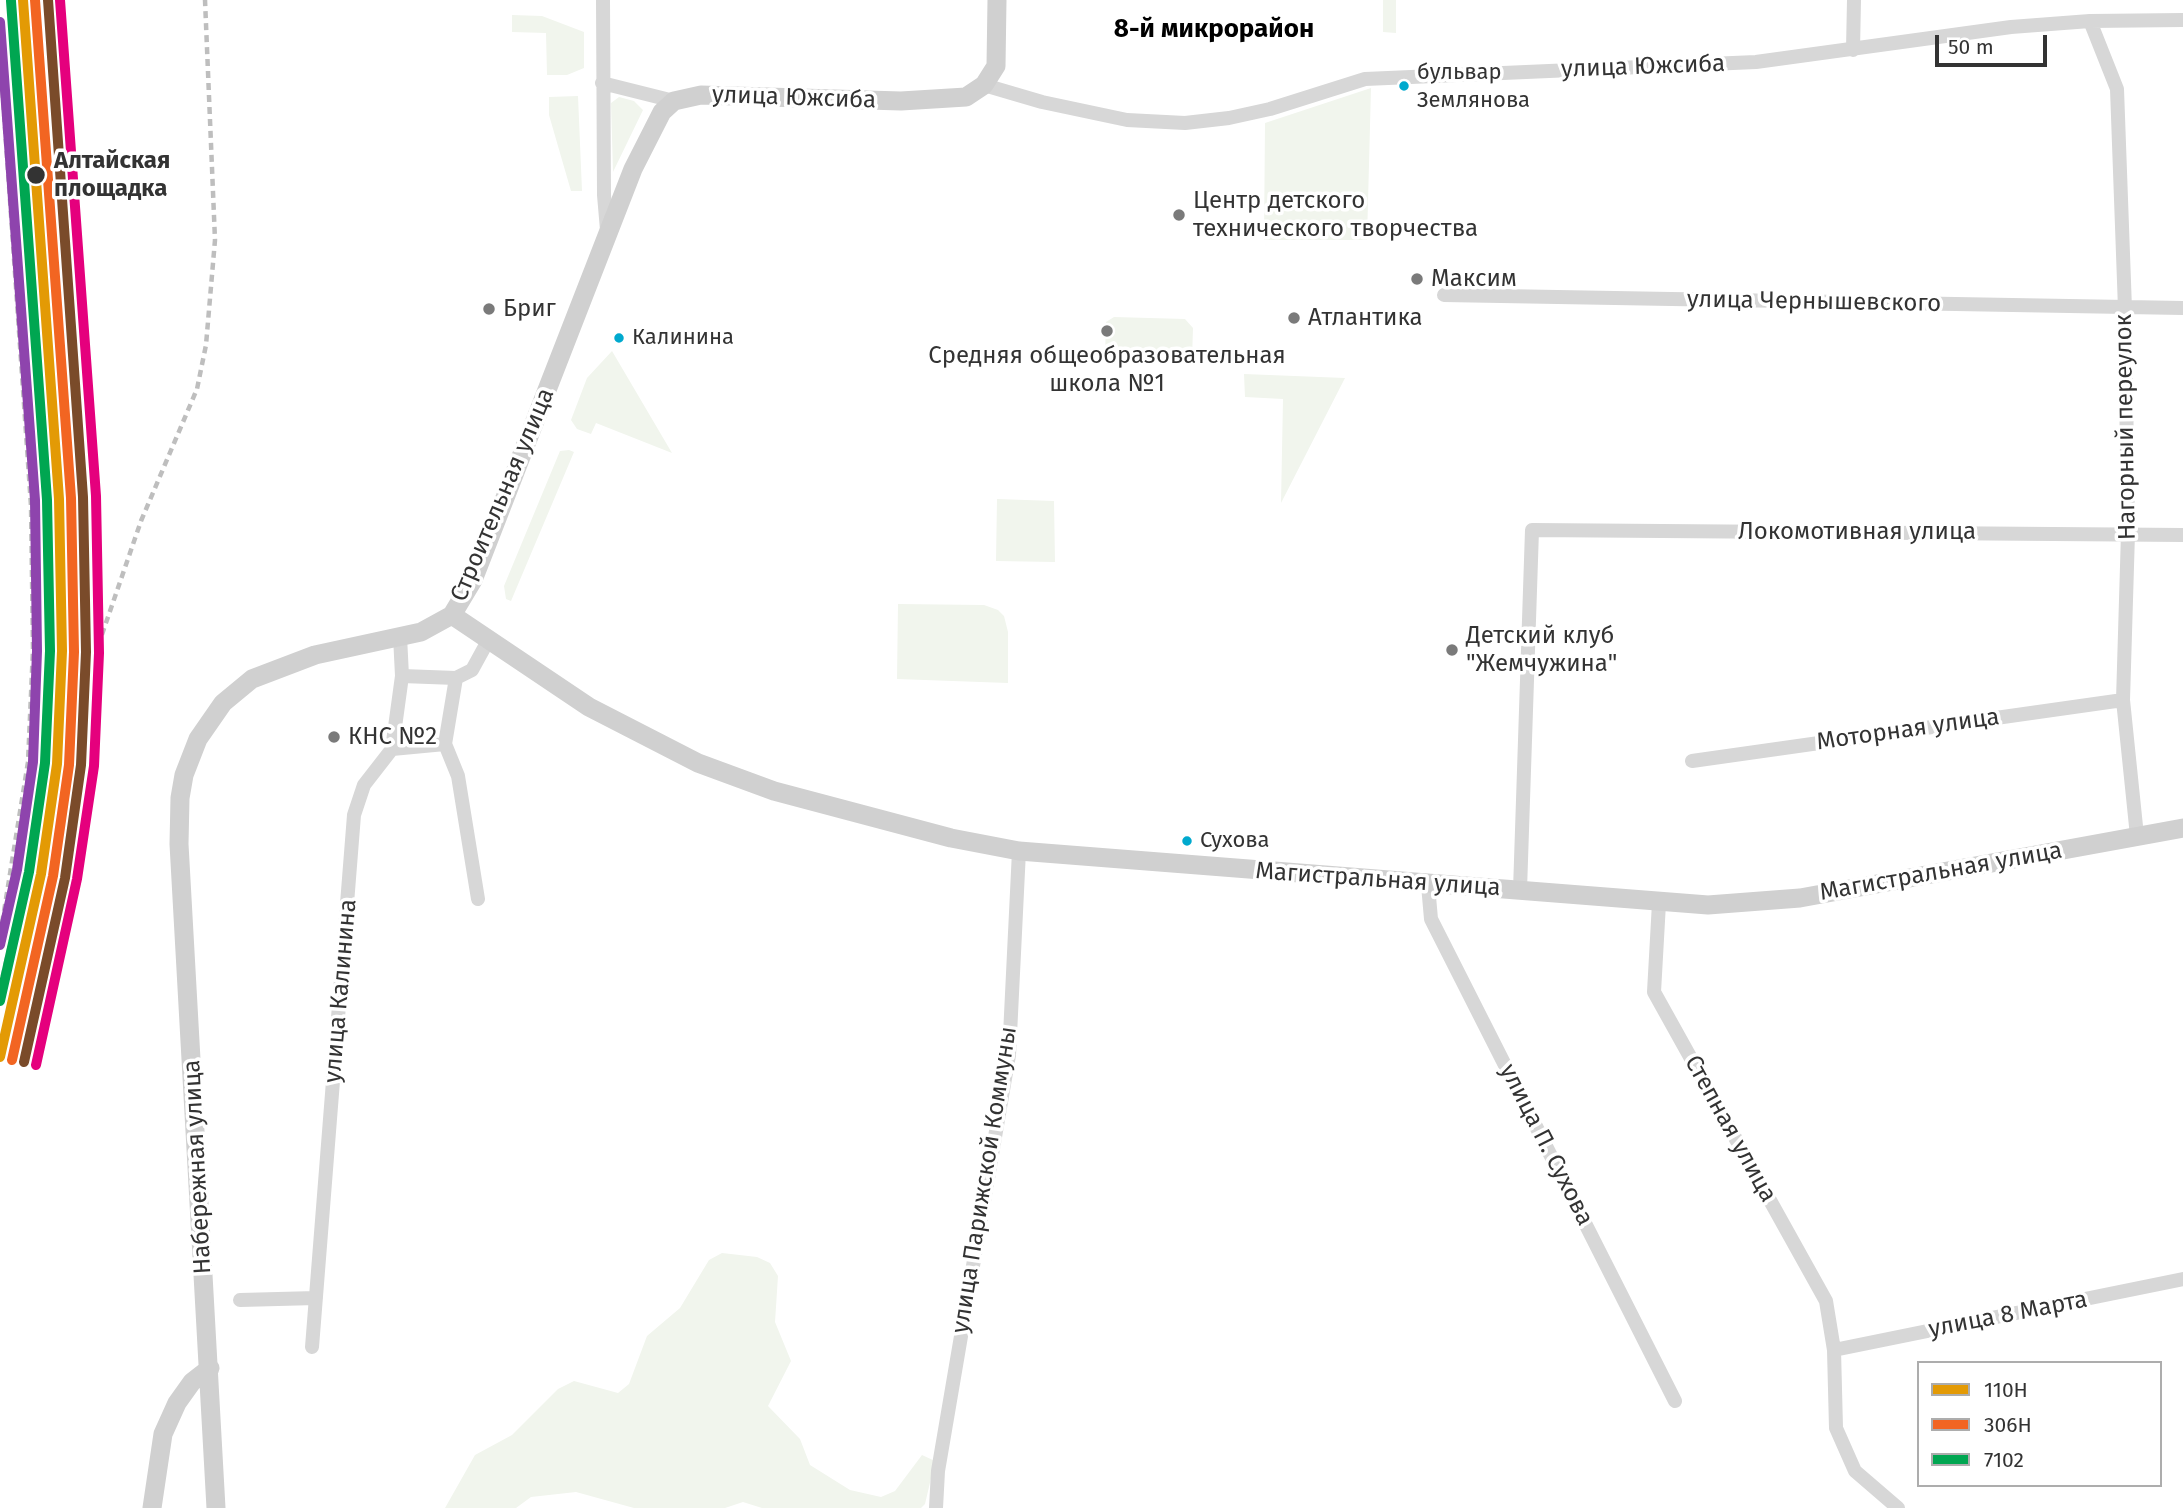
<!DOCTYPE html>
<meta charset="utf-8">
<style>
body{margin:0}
#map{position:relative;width:2183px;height:1508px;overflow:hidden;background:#fff;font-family:"Fira Sans",sans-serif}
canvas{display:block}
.legend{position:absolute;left:1917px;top:1361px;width:245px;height:126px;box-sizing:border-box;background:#fff;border:2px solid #adadad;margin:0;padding:9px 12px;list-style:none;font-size:21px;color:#333}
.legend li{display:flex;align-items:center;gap:14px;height:35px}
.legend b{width:35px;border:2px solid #adadad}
.scale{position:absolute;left:1935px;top:35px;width:112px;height:32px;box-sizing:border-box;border:4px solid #333;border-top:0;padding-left:9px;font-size:21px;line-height:24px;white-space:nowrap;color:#333;-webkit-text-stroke:5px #fff;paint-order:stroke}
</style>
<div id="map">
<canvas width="2183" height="1508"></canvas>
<ul class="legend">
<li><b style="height:9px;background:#e39a05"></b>110Н</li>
<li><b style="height:9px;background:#f26522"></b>306Н</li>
<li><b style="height:9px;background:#00a651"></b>7102</li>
</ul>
<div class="scale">50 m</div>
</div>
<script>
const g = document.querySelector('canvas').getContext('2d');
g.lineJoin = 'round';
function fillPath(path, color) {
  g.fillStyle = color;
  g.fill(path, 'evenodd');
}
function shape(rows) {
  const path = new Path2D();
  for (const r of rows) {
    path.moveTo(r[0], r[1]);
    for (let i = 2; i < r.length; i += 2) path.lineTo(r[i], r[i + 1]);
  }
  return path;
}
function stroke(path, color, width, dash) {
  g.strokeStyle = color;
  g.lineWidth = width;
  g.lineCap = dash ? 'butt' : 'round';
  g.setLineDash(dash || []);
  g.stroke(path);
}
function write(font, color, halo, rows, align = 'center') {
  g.font = font + ' "Fira Sans",sans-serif';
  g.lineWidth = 7;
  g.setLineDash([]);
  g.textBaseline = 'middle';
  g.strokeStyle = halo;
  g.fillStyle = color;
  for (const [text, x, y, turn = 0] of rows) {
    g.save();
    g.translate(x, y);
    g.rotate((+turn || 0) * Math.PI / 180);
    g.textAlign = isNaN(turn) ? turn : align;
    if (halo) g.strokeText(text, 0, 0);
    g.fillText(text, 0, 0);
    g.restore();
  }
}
const green = shape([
 [1383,0,1396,0,1396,33,1383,32],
 [512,15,542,16,584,32,584,68,567,75,547,75,546,33,512,32],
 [1371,88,1367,240,1264,240,1265,123],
 [578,96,582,191,571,191,549,115,549,97],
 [619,97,634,101,643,110,613,172,611,103],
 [1114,317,1185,319,1193,328,1192,359,1186,363,1111,361,1105,356,1106,322],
 [612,351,672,453,596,423,591,434,577,429,571,420,587,378],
 [1244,374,1345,378,1281,503,1283,399,1245,397],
 [569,450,574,452,511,601,506,599,504,586,560,451],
 [997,499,1054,501,1055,562,996,561],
 [898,604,984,605,998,610,1004,616,1008,632,1008,683,897,679],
 [722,1253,757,1257,770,1263,778,1276,775,1322,791,1361,768,1406,800,1439,810,1465,850,1490,881,1497,895,1491,922,1455,935,1461,925,1504,921,1508,762,1508,743,1502,725,1508,634,1508,576,1492,531,1497,516,1508,445,1508,475,1455,512,1435,558,1389,574,1381,618,1393,629,1384,647,1336,680,1308,709,1260]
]);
const street = shape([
 [603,0,604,195,607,230],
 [2090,21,2117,89,2125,309,2128,533,2123,700,2137,836],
 [1853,50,1854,0],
 [602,83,674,101],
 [984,85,1042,102,1127,120,1185,123,1229,118,1270,109,1365,79,1756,62,2011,27,2090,21,2183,20],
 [1444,295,2183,308],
 [402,676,456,678],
 [392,749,402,676,400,636],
 [1692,761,2123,700],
 [1428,885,1431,919,1675,1401],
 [1520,890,1532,530,2183,535],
 [478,899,458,776,445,744,456,678,472,670,489,639],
 [1659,903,1654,992,1826,1301,1834,1350,1836,1428,1855,1471,1898,1508],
 [240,1300,316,1298],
 [312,1347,354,815,364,785,392,749,445,744],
 [1834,1350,2183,1279],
 [936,1508,938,1471,1009,1055,1019,851]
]);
const secondary = shape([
 [452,615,589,707,698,763,774,791,951,838,1019,851,1708,905,1800,898,2183,828],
 [152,1508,163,1434,177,1403,192,1382,210,1368],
 [216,1508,179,844,180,798,184,775,198,739,223,703,252,679,315,655,421,632,452,615,473,580,633,169,662,112,674,101,701,95,901,101,966,97,984,85,996,66,997,0]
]);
const rail = shape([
 [0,55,31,506,33,649,28,762,0,936],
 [98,646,141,521,197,389,206,345,215,240,205,0],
 [0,988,30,859,43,762,48,650,45,504,10,0]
]);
const rail1 = shape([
 [0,1057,41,874,57,764,62,651,59,499,23,0]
]);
const rail2 = shape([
 [12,1060,53,876,69,765,74,652,71,498,35,0]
]);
const rail3 = shape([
 [0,1001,29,872,45,763,50,651,47,500,11,1]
]);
const rail4 = shape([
 [24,1062,65,878,81,765,86,652,83,497,48,0]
]);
const rail5 = shape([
 [0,22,35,500,37,651,33,762,17,870,0,945]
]);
const rail6 = shape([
 [36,1065,77,879,94,766,99,653,96,496,60,0]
]);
const markers = [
 [1404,86,6,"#00a9ce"],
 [36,175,10,"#333"],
 [1179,215,7,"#7a7a7a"],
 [1417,279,7,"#7a7a7a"],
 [489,309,7,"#7a7a7a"],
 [1294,318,7,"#7a7a7a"],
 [1107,331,7,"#7a7a7a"],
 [619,338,6,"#00a9ce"],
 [1452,650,7,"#7a7a7a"],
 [334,737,7,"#7a7a7a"],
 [1187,841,6,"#00a9ce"]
];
const busNames = [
 ["бульвар",1417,73],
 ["Землянова",1417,101],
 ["Калинина",632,338],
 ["Сухова",1200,841]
];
const streetNames = [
 ["улица Южсиба",1643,67,-2],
 ["улица Южсиба",794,98,2],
 ["улица Чернышевского",1814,302,1],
 ["Нагорный переулок",2126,427,-91],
 ["Строительная улица",503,495,-67],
 ["Локомотивная улица",1857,532],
 ["Моторная улица",1908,730,-8],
 ["Магистральная улица",1941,872,-10],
 ["Магистральная улица",1378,880,4],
 ["улица Калинина",341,991,-85],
 ["Степная улица",1730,1129,61],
 ["улица П. Сухова",1546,1145,63],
 ["Набережная улица",198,1167,-93],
 ["улица Парижской Коммуны",985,1180,-81],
 ["улица 8 Марта",2008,1315,-11]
];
const stopNames = [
 ["Алтайская",54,161],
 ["площадка",54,189]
];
const poiNames = [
 ["Центр детского",1193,201],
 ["технического творчества",1193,229],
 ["Максим",1431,279],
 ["Бриг",503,309],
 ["Атлантика",1308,318],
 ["Средняя общеобразовательная",1107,356,"center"],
 ["школа №1",1107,384,"center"],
 ["Детский клуб",1466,636],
 ["\"Жемчужина\"",1466,664],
 ["КНС №2",348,737]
];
const neighbourhoodNames = [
 ["8-й микрорайон",1214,30]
];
fillPath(green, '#f1f5ed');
stroke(street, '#d7d7d7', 14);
stroke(secondary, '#d0d0d0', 19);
stroke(rail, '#bebebe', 4.5, [7, 5]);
stroke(rail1, '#e39a05', 10);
stroke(rail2, '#f26522', 10);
stroke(rail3, '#00a651', 10);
stroke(rail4, '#7a4b2a', 10);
stroke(rail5, '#8e44ad', 10);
stroke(rail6, '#e5007d', 10);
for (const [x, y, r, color] of markers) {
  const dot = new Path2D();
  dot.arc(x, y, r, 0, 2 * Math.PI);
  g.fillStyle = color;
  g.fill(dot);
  stroke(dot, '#fff', 2.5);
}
write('22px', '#333', '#fff', busNames, 'left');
write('24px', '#333', '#fff', streetNames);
write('bold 24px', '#333', '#fff', stopNames, 'left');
write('24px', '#333', '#fff', poiNames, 'left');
write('bold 26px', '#000', '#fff', neighbourhoodNames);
</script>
